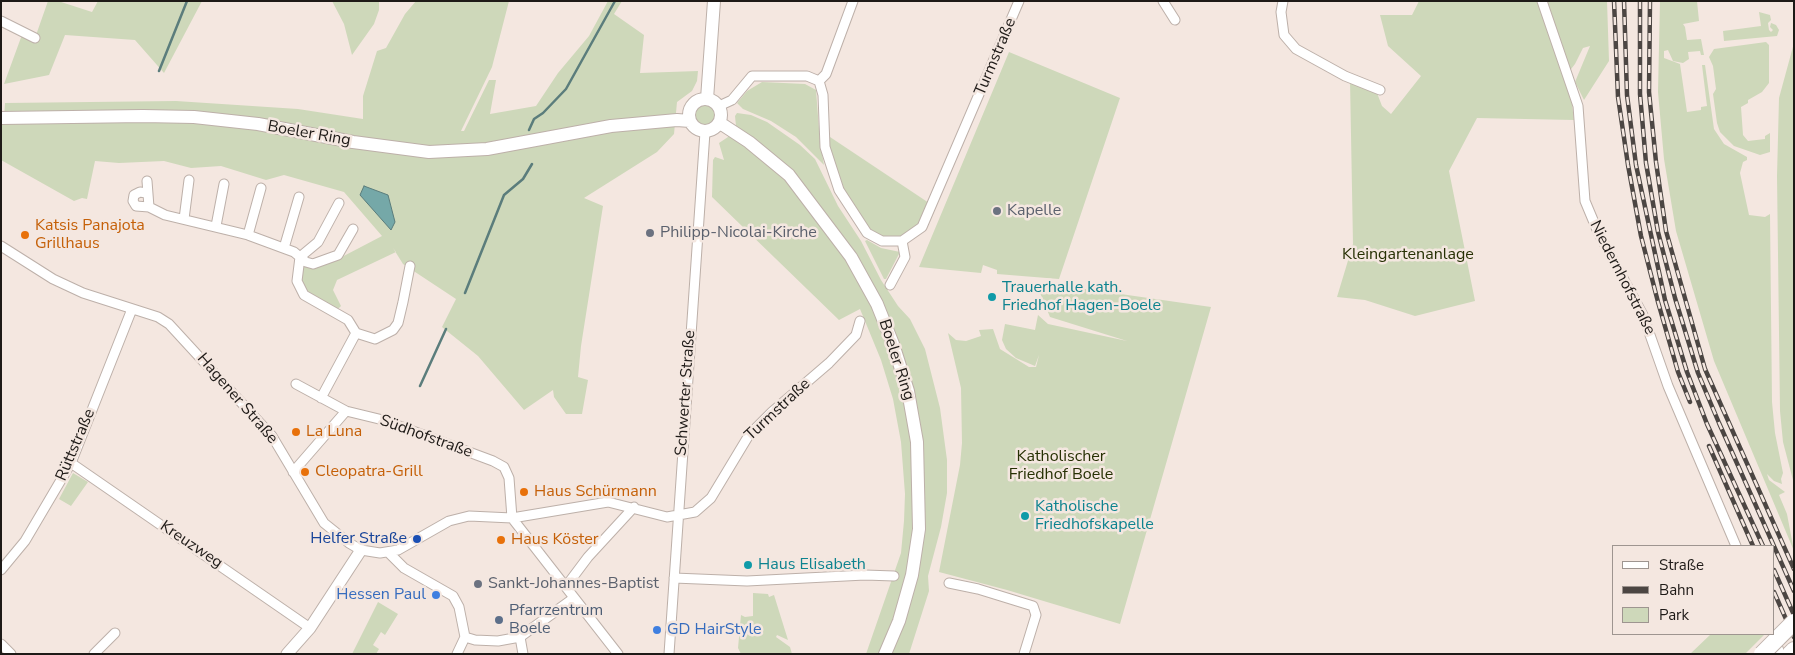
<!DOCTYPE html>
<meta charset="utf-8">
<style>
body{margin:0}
#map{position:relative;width:1795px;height:655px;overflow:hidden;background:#f4e7e0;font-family:"Nunito Sans",sans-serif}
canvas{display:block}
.frame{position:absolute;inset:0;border:2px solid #1e1a17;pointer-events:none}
.legend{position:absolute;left:1612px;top:545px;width:162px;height:90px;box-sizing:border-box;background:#f4e7e0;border:1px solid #9e9590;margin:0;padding:6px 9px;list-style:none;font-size:15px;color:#1e1a17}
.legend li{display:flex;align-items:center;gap:10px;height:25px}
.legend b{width:25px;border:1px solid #9e9590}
</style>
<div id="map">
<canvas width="1795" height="655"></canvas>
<div class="frame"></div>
<ul class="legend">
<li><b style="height:6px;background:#fff"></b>Straße</li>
<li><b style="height:6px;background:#4c4643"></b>Bahn</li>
<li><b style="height:14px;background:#ced8ba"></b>Park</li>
</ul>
</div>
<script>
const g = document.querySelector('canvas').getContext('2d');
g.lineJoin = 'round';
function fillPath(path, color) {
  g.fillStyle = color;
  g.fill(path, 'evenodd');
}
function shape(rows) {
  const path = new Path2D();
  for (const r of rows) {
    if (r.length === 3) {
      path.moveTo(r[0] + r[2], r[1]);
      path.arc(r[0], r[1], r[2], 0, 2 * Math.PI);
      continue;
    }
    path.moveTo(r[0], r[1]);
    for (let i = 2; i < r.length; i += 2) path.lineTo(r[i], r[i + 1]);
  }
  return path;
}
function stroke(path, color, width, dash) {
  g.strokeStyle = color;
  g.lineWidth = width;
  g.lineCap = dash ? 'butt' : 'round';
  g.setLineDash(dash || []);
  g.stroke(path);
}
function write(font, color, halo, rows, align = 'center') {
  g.font = font + ' "Nunito Sans",sans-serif';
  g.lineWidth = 5;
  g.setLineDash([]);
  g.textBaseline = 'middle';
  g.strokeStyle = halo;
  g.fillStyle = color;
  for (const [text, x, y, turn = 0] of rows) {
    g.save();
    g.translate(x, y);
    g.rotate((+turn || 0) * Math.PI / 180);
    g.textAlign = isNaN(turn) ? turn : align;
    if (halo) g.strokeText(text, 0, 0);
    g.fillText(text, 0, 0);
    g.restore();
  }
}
const green = shape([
 [48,1,58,1,92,12,98,1,202,1,164,73,135,40,65,35,49,75,4,84,23,32,35,38],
 [332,1,379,1,379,10,374,24,352,55,344,24],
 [416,1,509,1,492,67,461,131,464,131,489,80,496,80,490,114,536,106,558,73,589,36,608,1,622,1,614,14,644,35,640,73,698,71,697,81,692,91,677,102,674,134,657,152,584,198,603,206,581,346,578,377,588,380,582,414,566,414,554,397,553,390,524,410,478,356,442,327,456,299,403,264,393,248,396,252,337,280,333,290,341,306,337,310,308,294,301,284,303,265,338,259,382,236,344,192,284,175,266,180,221,166,191,168,164,161,119,163,95,161,87,199,82,198,74,201,1,160,1,119,4,118,5,103,176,101,298,109,363,119,363,96,377,51,386,48,405,14],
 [1419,1,1607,1,1609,61,1584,100,1575,82,1590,46,1583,48,1575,64,1564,78,1571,96,1574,120,1477,118,1449,171,1475,301,1415,316,1365,300,1337,297,1353,244,1350,80,1377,93,1382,106,1391,114,1421,76,1388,46,1380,15,1412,15],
 [1660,1,1697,1,1699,21,1683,24,1685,27,1687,40,1701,39,1704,55,1701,55,1700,51,1688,52,1689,59,1683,63,1673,61,1668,50,1664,51,1664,58,1680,64,1687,112,1701,110,1701,107,1707,106,1702,65,1705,65,1714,129,1724,144,1747,157,1747,160,1743,162,1740,173,1749,215,1765,217,1770,214,1772,402,1775,433,1783,473,1781,479,1782,484,1774,481,1767,474,1769,480,1785,492,1779,495,1787,514,1794,551,1714,361,1676,231,1664,159,1658,92],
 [1759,12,1770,15,1771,20,1768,23,1769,30,1771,32,1773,30,1770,27,1771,23,1776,25,1779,30,1777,36,1724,41,1723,31,1761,26],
 [1766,42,1769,45,1769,83,1762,92,1748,100,1748,103,1741,107,1743,135,1748,141,1765,139,1765,136,1770,133,1770,152,1760,155,1734,146,1720,132,1717,123,1713,94,1716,89,1713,66,1709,57,1714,49],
 [1794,43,1794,484,1783,442,1780,411,1777,176,1779,98],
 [1009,52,1120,98,1059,279,997,274,997,270,983,265,981,273,919,267],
 [762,82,805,84,816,90,820,142,824,165,796,137,771,121,743,109,737,103,747,91],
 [706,115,11],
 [737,113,751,115,767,122,800,145,815,159,838,206,861,241,881,280,898,306,910,319,925,349,940,408,947,460,947,493,941,527,928,576,929,591,909,654,866,654,901,553,904,521,905,494,901,442,893,399,881,360,860,309,839,320,712,197,713,160,715,157,724,160,719,143,728,137,736,126,735,116],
 [824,133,932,205,911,237,875,239,849,208],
 [867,240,881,248,900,252,886,279,884,279,865,241],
 [1058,285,1211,307,1120,624,1007,590,939,572,960,465,962,443,961,388,948,333,956,340,966,341,981,336,979,330,993,329,1000,349,1029,367,1036,367,1039,355,1035,366,1016,358,1006,349,1002,340,1005,324,1035,330,1038,315,1048,324,1127,341,1050,317,1038,288],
 [73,473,88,482,71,506,59,499],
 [753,593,768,594,769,597,774,595,788,640,777,635,776,637,790,647,792,654,741,654,738,648,741,615,745,617,753,616],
 [378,602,398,614,385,635,381,632,373,645,379,649,376,654,352,654],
 [1711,634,1765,634,1745,654,1690,654]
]);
const water = shape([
 [364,186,388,195,395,222,391,230,360,195,364,186]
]);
const stream = shape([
 [159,71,187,1],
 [529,130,534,119,543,113,566,89,615,1],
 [465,293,504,195,523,179,532,164],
 [420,386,446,329]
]);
const minor = shape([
 [1163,1,1175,20],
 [1283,1,1281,12,1284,35,1296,49,1345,76,1380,90],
 [1542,1,1578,106,1585,201,1598,232,1643,315,1668,386,1736,546],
 [1,21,35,38],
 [819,81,823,95,825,147,839,190,867,233,882,241,902,241,922,227,1019,1],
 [819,81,826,74,853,1],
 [719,106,732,100,752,76,807,76,819,81],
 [146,193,140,192,134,195,133,201,136,206,149,207,147,181],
 [339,203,318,242,300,257,297,281,304,295,348,320,356,333],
 [149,207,165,215,248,235,294,252,306,262,313,264,338,255,353,229],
 [184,219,189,180],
 [216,226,224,184],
 [248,235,261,188],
 [1,246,53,279,83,293,158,317,169,324,272,436,324,523,349,543,361,550,380,553,398,550,449,521,469,516,512,518,608,502,667,517,695,512,711,498,749,435,772,412,829,363,856,335,860,321],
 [284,248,299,197],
 [890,285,905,257,902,241],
 [296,384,346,411],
 [321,398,356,333,375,339,393,330,398,323,403,302,410,266],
 [71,463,310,628],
 [293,472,346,411,383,420,493,461,504,467,509,478,512,518],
 [512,518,618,654],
 [389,553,404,568,453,596,459,607,465,637,475,640,498,641,520,637,574,598],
 [1,570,25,541,71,463,132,309],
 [674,578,747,581,865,575,894,576],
 [949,583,978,589,1033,606,1036,615,1024,654],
 [567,585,588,557,634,507],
 [520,637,523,654],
 [1775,639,1780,654],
 [1,644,11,654],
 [94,654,115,633],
 [457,654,465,637],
 [669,654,705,132]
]);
const tertiary = shape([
 [287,654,310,628,361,550]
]);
const secondary = shape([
 [705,115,16],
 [707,99,714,1],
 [1,118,143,116,194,117,258,124,353,142,429,152,487,149,611,126,677,120,690,121],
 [720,123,749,142,789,175,851,257,877,304,893,344,908,391,917,442,919,529,912,575,899,621,885,654]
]);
const motorway = shape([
 [1790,654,1794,650]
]);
const rail = shape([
 [1614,1,1618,97,1628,165,1641,236,1658,302,1678,372,1690,402],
 [1624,1,1627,95,1636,165,1665,300,1687,372,1707,424,1763,546],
 [1640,1,1640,94,1646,163,1658,232,1675,298,1698,373,1719,423,1794,591],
 [1650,1,1649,92,1656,162,1666,231,1705,369,1794,569],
 [1709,446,1753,546],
 [1774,570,1794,615],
 [1774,592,1794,637]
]);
const motorwayBridge = shape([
 [1762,654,1794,622]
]);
const markers = [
 [997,211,5,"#6b7280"],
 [650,233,5,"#6b7280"],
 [25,235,5,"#e8710a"],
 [992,297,5,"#0f9aa8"],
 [296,432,5,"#e8710a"],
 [305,472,5,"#e8710a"],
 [524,492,5,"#e8710a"],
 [1025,516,5,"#0f9aa8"],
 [417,539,5,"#1a4fb4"],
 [501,540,5,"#e8710a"],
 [748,565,5,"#0f9aa8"],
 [478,584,5,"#6b7280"],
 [436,595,5,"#3f7fe0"],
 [499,620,5,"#5c6f8a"],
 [657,630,5,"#3f7fe0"]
];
const streetNames = [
 ["Turmstraße",996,57,-67],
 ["Boeler Ring",309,134,10],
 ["Niedernhofstraße",1622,278,63],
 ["Boeler Ring",896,360,72],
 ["Schwerter Straße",686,393,-86],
 ["Hagener Straße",237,399,49],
 ["Turmstraße",778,410,-43],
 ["Südhofstraße",426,437,20],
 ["Rüttstraße",76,445,-67],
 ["Kreuzweg",191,545,34]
];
const worshipNames = [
 ["Kapelle",1007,211],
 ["Philipp-Nicolai-Kirche",660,233],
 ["Sankt-Johannes-Baptist",488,584]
];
const foodNames = [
 ["Katsis Panajota",35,226],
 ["Grillhaus",35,244],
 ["La Luna",306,432],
 ["Cleopatra-Grill",315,472],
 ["Haus Schürmann",534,492],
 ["Haus Köster",511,540]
];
const parkNames = [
 ["Kleingartenanlage",1408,255],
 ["Katholischer",1061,457],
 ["Friedhof Boele",1061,475]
];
const cultureNames = [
 ["Trauerhalle kath.",1002,288],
 ["Friedhof Hagen-Boele",1002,306],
 ["Katholische",1035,507],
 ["Friedhofskapelle",1035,525],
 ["Haus Elisabeth",758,565]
];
const transitNames = [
 ["Helfer Straße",407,539]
];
const shopNames = [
 ["Hessen Paul",426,595],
 ["GD HairStyle",667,630,"left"]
];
const serviceNames = [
 ["Pfarrzentrum",509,611],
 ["Boele",509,629]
];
fillPath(green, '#ced8ba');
fillPath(water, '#75a8a8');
stroke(water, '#5b7d7c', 1);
stroke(stream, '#5b7d7c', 2.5);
stroke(minor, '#bdb0a9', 11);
stroke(tertiary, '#bdb0a9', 13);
stroke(secondary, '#bdb0a9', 14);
stroke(motorway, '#bdb0a9', 18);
stroke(minor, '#fff', 9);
stroke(tertiary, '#fff', 11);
stroke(secondary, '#fff', 12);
stroke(motorway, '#fff', 16);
stroke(rail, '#4c4643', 4.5);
stroke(rail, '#f4e7e0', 2.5, [8]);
stroke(motorwayBridge, '#bdb0a9', 18, []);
stroke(motorwayBridge, '#fff', 16);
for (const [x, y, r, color] of markers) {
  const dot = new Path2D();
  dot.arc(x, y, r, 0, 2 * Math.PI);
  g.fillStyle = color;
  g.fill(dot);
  stroke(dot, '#f4e7e0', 2);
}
write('16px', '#1e1a17', '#f4e7e0', streetNames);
write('16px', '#5b616d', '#f4e7e0', worshipNames, 'left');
write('16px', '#c56008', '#f4e7e0', foodNames, 'left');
write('16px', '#263003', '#f4e7e0', parkNames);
write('16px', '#0d838f', '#f4e7e0', cultureNames, 'left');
write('16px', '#164399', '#f4e7e0', transitNames, 'right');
write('16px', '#366cbe', '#f4e7e0', shopNames, 'right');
write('16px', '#4e5e75', '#f4e7e0', serviceNames, 'left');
</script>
